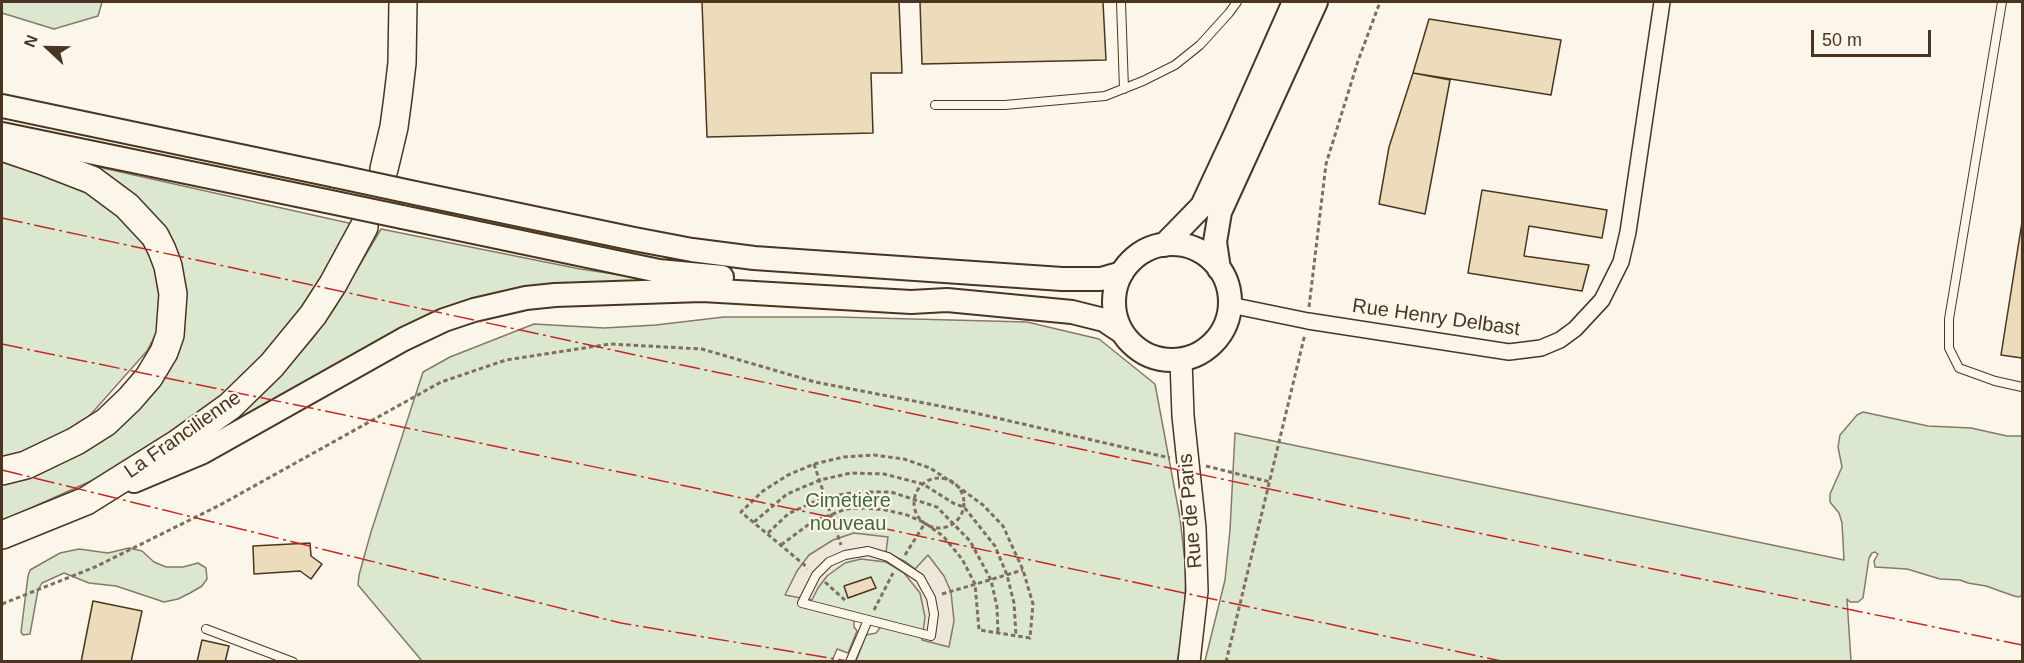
<!DOCTYPE html>
<meta charset="utf-8">
<style>
body{margin:0}
#map{position:relative;width:2024px;height:663px;overflow:hidden;background:#fbf6e9;font-family:Helvetica,sans-serif}
canvas{display:block}
.frame{position:absolute;inset:0;border:3px solid #4a3520;pointer-events:none}
.north{position:absolute;left:18px;top:18px;width:60px;height:60px;-webkit-text-stroke:4px #fbf6e9;paint-order:stroke;rotate:292deg;font-size:16px;font-weight:700;line-height:24px;text-align:center;color:#4a3520}
.north::after{content:'';display:block;margin:auto;width:21px;height:27px;background:#4a3520;clip-path:polygon(50% 0,100% 100%,50% 72%,0 100%)}
.scale{position:absolute;left:1811px;top:30px;width:120px;height:27px;box-sizing:border-box;border:3px solid #4a3520;border-top:0;padding-left:8px;font-size:18px;line-height:21px;white-space:nowrap;color:#4a3520;-webkit-text-stroke:4px #fbf6e9;paint-order:stroke}
</style>
<div id="map">
<canvas width="2024" height="663"></canvas>
<div class="frame"></div>
<div class="north">N</div>
<div class="scale">50 m</div>
</div>
<script>
const g = document.querySelector('canvas').getContext('2d');
g.lineJoin = 'round';
function fillPath(path, color) {
  g.fillStyle = color;
  g.fill(path, 'evenodd');
}
function shape(rows) {
  const path = new Path2D();
  for (const r of rows) {
    if (r.length === 3) {
      path.moveTo(r[0] + r[2], r[1]);
      path.arc(r[0], r[1], r[2], 0, 2 * Math.PI);
      continue;
    }
    path.moveTo(r[0], r[1]);
    for (let i = 2; i < r.length; i += 2) path.lineTo(r[i], r[i + 1]);
  }
  return path;
}
function stroke(path, color, width, dash) {
  g.strokeStyle = color;
  g.lineWidth = width;
  g.lineCap = dash ? 'butt' : 'round';
  g.setLineDash(dash || []);
  g.stroke(path);
}
function write(font, color, halo, rows, align = 'center') {
  g.font = font + ' Helvetica,sans-serif';
  g.lineWidth = 4.5;
  g.setLineDash([]);
  g.textBaseline = 'middle';
  g.strokeStyle = halo;
  g.fillStyle = color;
  for (const [text, x, y, turn = 0] of rows) {
    g.save();
    g.translate(x, y);
    g.rotate((+turn || 0) * Math.PI / 180);
    g.textAlign = isNaN(turn) ? turn : align;
    if (halo) g.strokeText(text, 0, 0);
    g.fillText(text, 0, 0);
    g.restore();
  }
}
const green = shape([
 [2,2,102,2,98,16,54,29,2,13,2,2],
 [2,159,101,198,147,244,161,278,158,330,147,351,123,378,84,422,54,441,2,460,2,159],
 [94,166,353,224,313,297,236,386,138,456,91,481,2,521,2,479,123,417,180,289,94,166],
 [381,229,580,269,669,282,506,297,240,421,237,418,271,386,313,338,333,310,381,229],
 [724,317,838,317,1027,322,1099,339,1155,384,1180,518,1186,571,1184,625,1177,662,856,661,866,635,876,633,883,624,854,616,854,627,857,631,848,653,837,649,832,661,422,661,358,585,359,575,371,532,423,372,450,357,534,324,604,328,656,325,724,317],
 [1863,412,1928,426,1971,428,2007,436,2022,436,2022,595,2019,597,2014,596,1986,586,1968,583,1960,580,1940,579,1907,569,1875,567,1874,561,1878,554,1875,552,1872,553,1869,558,1863,598,1858,602,1850,602,1847,599,1851,661,1205,661,1225,580,1230,530,1235,433,1844,560,1842,523,1839,513,1830,502,1830,494,1842,467,1838,447,1840,435,1857,415,1863,412],
 [129,548,142,551,154,562,166,567,183,567,198,563,206,568,207,579,202,586,190,593,178,599,164,602,116,586,89,583,64,573,42,583,38,590,30,634,23,635,21,632,28,576,30,570,60,553,79,549,108,553,129,548]
]);
const parking = shape([
 [854,533,888,537,886,552,906,562,915,569,928,555,944,576,951,592,954,621,949,647,922,640,925,617,920,593,904,573,886,562,861,559,845,563,827,576,818,588,812,600,785,595,797,571,809,555,833,540,854,533]
]);
const building = shape([
 [702,2,899,2,902,73,871,73,873,133,707,137,702,2],
 [920,2,1103,2,1106,60,922,64,920,2],
 [1429,19,1561,40,1551,95,1413,73,1429,19],
 [1413,73,1450,80,1425,214,1379,204,1389,147,1413,73],
 [1482,190,1607,210,1602,238,1529,226,1524,256,1589,265,1582,291,1468,273,1482,190],
 [2022,222,2022,358,2001,355,2022,222],
 [310,543,311,556,322,564,311,579,300,571,254,574,253,546,310,543],
 [871,577,876,588,848,598,844,586,871,577],
 [93,601,142,611,131,662,81,662,93,601],
 [202,640,229,646,225,662,197,662,202,640]
]);
const path = shape([
 [1309,307,1326,164,1358,61,1380,2],
 [814,464,841,545],
 [1206,466,1270,482],
 [939,503,25],
 [754,522,787,494,820,480,851,473,884,474,923,484,953,503,964,507,995,546,1007,575,1014,603,1016,636],
 [768,533,788,514,809,504,826,497,858,492,891,492,937,507,970,541,991,580,997,607,998,633],
 [781,545,812,522,846,509,865,508,886,510,907,515,925,523,943,536,962,559,975,584,979,630,1030,638,1033,604,1023,570,1003,526,983,505,953,483,930,468,904,459,874,455,844,457,814,464,788,475,763,491,741,512,808,568],
 [905,555,925,523],
 [825,582,847,602],
 [942,594,1023,570],
 [2,604,95,567,220,505,441,382,506,360,610,344,702,349,815,382,971,412,1170,458],
 [874,610,893,573],
 [1226,662,1305,334]
]);
const lane = shape([
 [1121,2,1124,89],
 [2002,2,1949,319,1949,348,1959,368,1995,381,2022,387],
 [935,105,1005,105,1105,96,1143,81,1175,65,1200,45,1229,13,1237,2],
 [868,551,888,557,920,578,931,598,934,614,931,636,802,603,816,575,829,562,845,555,868,551],
 [206,629,293,662],
 [850,662,868,620]
]);
const street = shape([
 [1230,305,1308,321,1509,352,1541,348,1560,340,1575,329,1602,300,1621,262,1628,232,1662,2]
]);
const secondary = shape([
 [1181,360,1183,416,1195,528,1197,591,1189,662]
]);
const primary = shape([
 [2,106,336,176],
 [2,134,326,201],
 [415,193,634,239,692,250,754,258,1062,279,1101,279,1122,273],
 [402,217,659,271,722,277],
 [1172,302,58],
 [1164,245,1202,206,1236,133,1294,2],
 [1219,269,1215,242,1220,212,1316,2],
 [134,481,203,452,404,339,444,320,474,310,526,298,555,295,702,290,911,302,947,300,1072,312,1104,320,1122,332]
]);
const highway = shape([
 [2,147,43,161,92,180,127,206,155,236,162,250,168,266,173,294,170,335,164,352,149,377,130,399,106,422,76,441,26,465,2,471],
 [384,169,394,127,398,97,402,63,403,2],
 [2,535,86,501,177,444,230,406,272,365,313,315,333,284,364,227]
]);
const primaryBridge = shape([
 [336,176,415,193],
 [326,201,402,217]
]);
const power = shape([
 [2,218,668,362,1449,527,2022,645],
 [2,344,653,479,1506,662],
 [2,470,621,623,853,662]
]);
const streetNames = [
 ["Rue Henry Delbast",1436,318,8],
 ["La Francilienne",183,435,-35],
 ["Rue de Paris",1191,511,-95]
];
const parkNames = [
 ["Cimetière",848,501],
 ["nouveau",848,524]
];
fillPath(green, '#dce7d0');
stroke(green, '#887966', 1.5);
fillPath(parking, '#ede7d9');
stroke(parking, '#887966', 1.5);
fillPath(building, '#ecdcbc');
stroke(building, '#4a3520', 1.5);
stroke(lane, '#4a3520', 10);
stroke(street, '#4a3520', 18);
stroke(secondary, '#4a3520', 24);
stroke(primary, '#4a3520', 26);
stroke(highway, '#4a3520', 30);
stroke(path, '#7f6f5c', 3, [4.5, 3]);
stroke(lane, '#fbf6e9', 8);
stroke(street, '#fbf6e9', 15);
stroke(secondary, '#fbf6e9', 21);
stroke(primary, '#fbf6e9', 22);
stroke(highway, '#fbf6e9', 27);
stroke(primaryBridge, '#4a3520', 26, []);
stroke(primaryBridge, '#fbf6e9', 22);
stroke(power, '#c62828', 1.5, [21, 4.5, 3, 4.5]);
write('20px', '#4a3520', '#fbf6e9', streetNames);
write('20px', '#436837', '#fbf6e9', parkNames);
</script>
